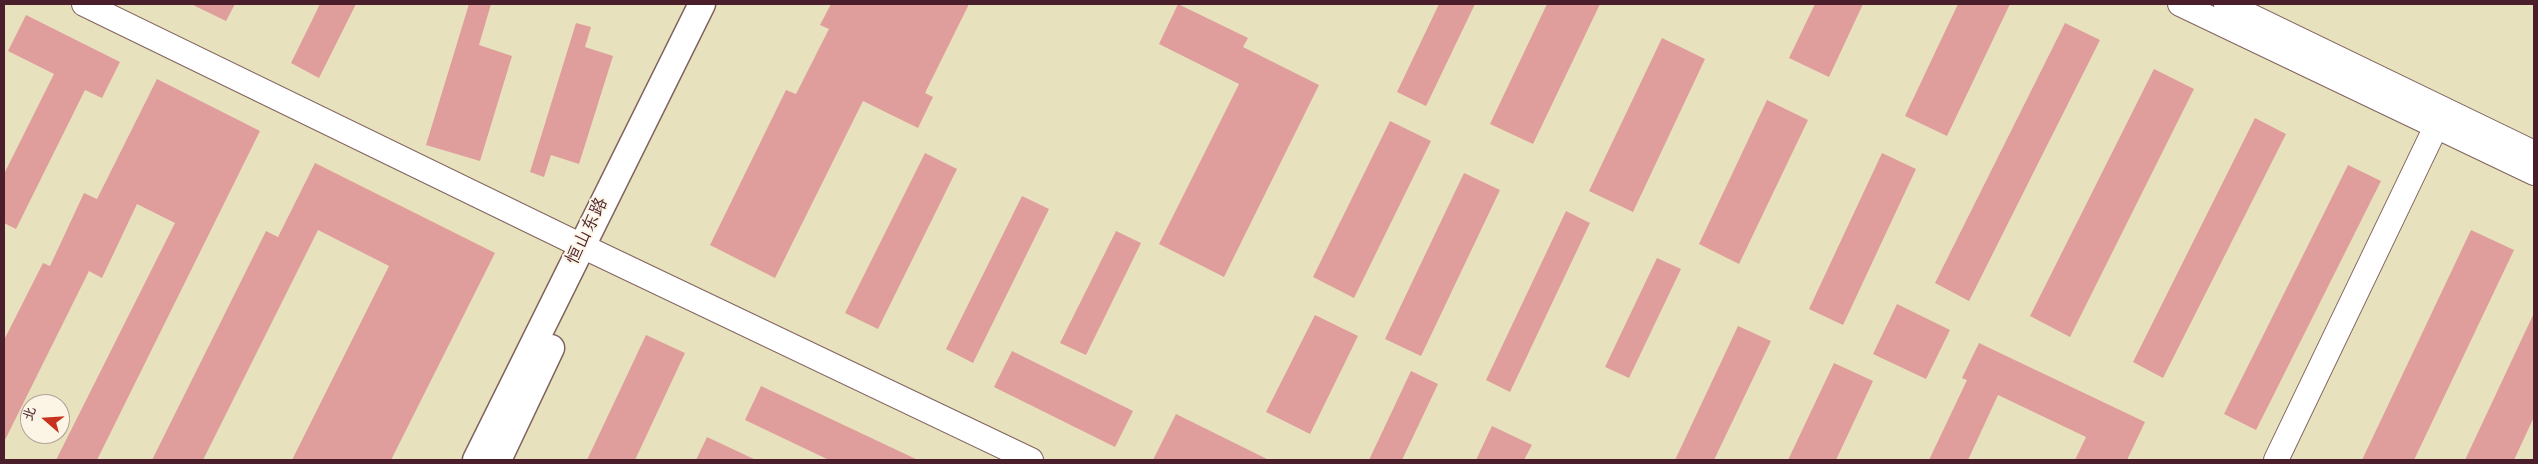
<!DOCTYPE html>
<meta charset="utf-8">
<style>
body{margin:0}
#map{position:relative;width:2538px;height:464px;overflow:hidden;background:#e8e1be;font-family:"Gochi Hand","LXGW WenKai TC",sans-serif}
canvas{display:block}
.frame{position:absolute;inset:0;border:5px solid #4a1f2b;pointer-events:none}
.north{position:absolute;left:20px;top:394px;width:50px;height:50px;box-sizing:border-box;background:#fcf5e5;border:1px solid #b59f9b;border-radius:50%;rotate:289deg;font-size:14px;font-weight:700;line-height:20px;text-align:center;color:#4a1f2b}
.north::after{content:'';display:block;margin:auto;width:18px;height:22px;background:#c8321e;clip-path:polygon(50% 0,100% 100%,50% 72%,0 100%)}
</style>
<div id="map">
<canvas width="2538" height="464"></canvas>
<div class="frame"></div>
<div class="north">北</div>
</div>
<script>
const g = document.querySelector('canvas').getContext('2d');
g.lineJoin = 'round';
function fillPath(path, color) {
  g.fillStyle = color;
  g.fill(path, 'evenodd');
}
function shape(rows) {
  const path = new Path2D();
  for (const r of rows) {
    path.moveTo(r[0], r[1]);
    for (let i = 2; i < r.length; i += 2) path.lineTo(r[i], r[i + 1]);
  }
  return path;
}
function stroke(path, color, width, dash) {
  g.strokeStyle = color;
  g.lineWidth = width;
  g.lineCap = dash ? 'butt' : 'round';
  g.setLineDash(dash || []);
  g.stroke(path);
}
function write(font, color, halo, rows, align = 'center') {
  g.font = font + ' "Gochi Hand","LXGW WenKai TC",sans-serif';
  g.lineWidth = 4;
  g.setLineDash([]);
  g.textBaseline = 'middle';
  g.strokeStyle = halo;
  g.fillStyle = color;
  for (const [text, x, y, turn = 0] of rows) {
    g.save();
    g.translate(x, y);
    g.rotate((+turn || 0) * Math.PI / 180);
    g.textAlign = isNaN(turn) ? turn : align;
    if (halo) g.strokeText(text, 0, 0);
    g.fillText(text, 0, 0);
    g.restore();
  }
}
const building = shape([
 [191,4,235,4,226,21],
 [320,4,356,4,319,78,291,63],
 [469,4,491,4,479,45,512,56,480,161,426,145],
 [831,4,969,4,925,93,933,97,918,128,863,101,775,278,710,245,786,90,796,94,829,29,820,25],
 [1178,4,1248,38,1243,47,1319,85,1224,277,1159,244,1239,84,1159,44],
 [1439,4,1475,4,1426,106,1397,92],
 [1547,4,1600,4,1533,144,1490,124],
 [1815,4,1863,4,1829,77,1789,58],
 [1958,4,2010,4,1947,136,1905,116],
 [26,15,120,62,102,98,85,90,16,229,4,223,4,174,54,74,8,51],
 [576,23,591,27,585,47,613,56,579,164,551,155,544,177,530,172],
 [2065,23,2100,40,1969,301,1935,283],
 [1662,38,1705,59,1633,212,1589,191],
 [2154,69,2194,89,2070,337,2030,316],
 [157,79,260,131,97,460,56,460,175,223,137,204,102,278,89,271,4,442,4,340,43,263,50,266,84,193,97,199],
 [1767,100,1808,120,1739,264,1699,244],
 [2255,118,2286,134,2163,378,2133,362],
 [1390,121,1431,141,1354,298,1313,277],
 [925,153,957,169,878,329,845,313],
 [1882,153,1916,169,1843,325,1809,309],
 [315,163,495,253,391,460,292,460,389,266,318,230,203,460,152,460,266,231,278,237],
 [2348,165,2381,181,2256,430,2224,414],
 [1464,173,1500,190,1421,356,1385,339],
 [1022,196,1049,209,973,363,946,349],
 [1566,211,1590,223,1510,392,1486,380],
 [2471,230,2514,250,2414,460,2362,460],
 [1116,231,1141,243,1086,355,1060,343],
 [1657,258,1681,269,1629,378,1605,367],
 [1897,304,1950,330,1926,379,1873,354],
 [2534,313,2534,417,2514,460,2465,460],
 [1315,315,1358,336,1310,434,1266,412],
 [1738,326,1771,341,1714,460,1675,460],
 [646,335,685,353,635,460,587,460],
 [1979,343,2145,422,2127,460,2075,460,2086,437,1998,395,1968,460,1929,460,1967,380,1962,378],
 [1012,351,1133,411,1115,447,994,387],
 [1834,363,1873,381,1836,460,1788,460],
 [1411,371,1438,384,1402,460,1369,460],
 [761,386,918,460,829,460,745,420],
 [1176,414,1269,460,1153,460],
 [1492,426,1532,445,1524,460,1476,460],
 [707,437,756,460,696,460]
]);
const secondary = shape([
 [84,4,582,246,1031,460],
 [2180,4,2534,173],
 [2226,4,2534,153],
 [2276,460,2443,112]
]);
const primary = shape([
 [476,460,702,4],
 [498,460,551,348]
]);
const streetNames = [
 ["恒山东路",589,232,-64]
];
fillPath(building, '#df9e9b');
stroke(secondary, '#81635e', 26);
stroke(primary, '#81635e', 29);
stroke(secondary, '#fff', 24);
stroke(primary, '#fff', 26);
write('18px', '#4a1f2b', '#fcf5e5', streetNames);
</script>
